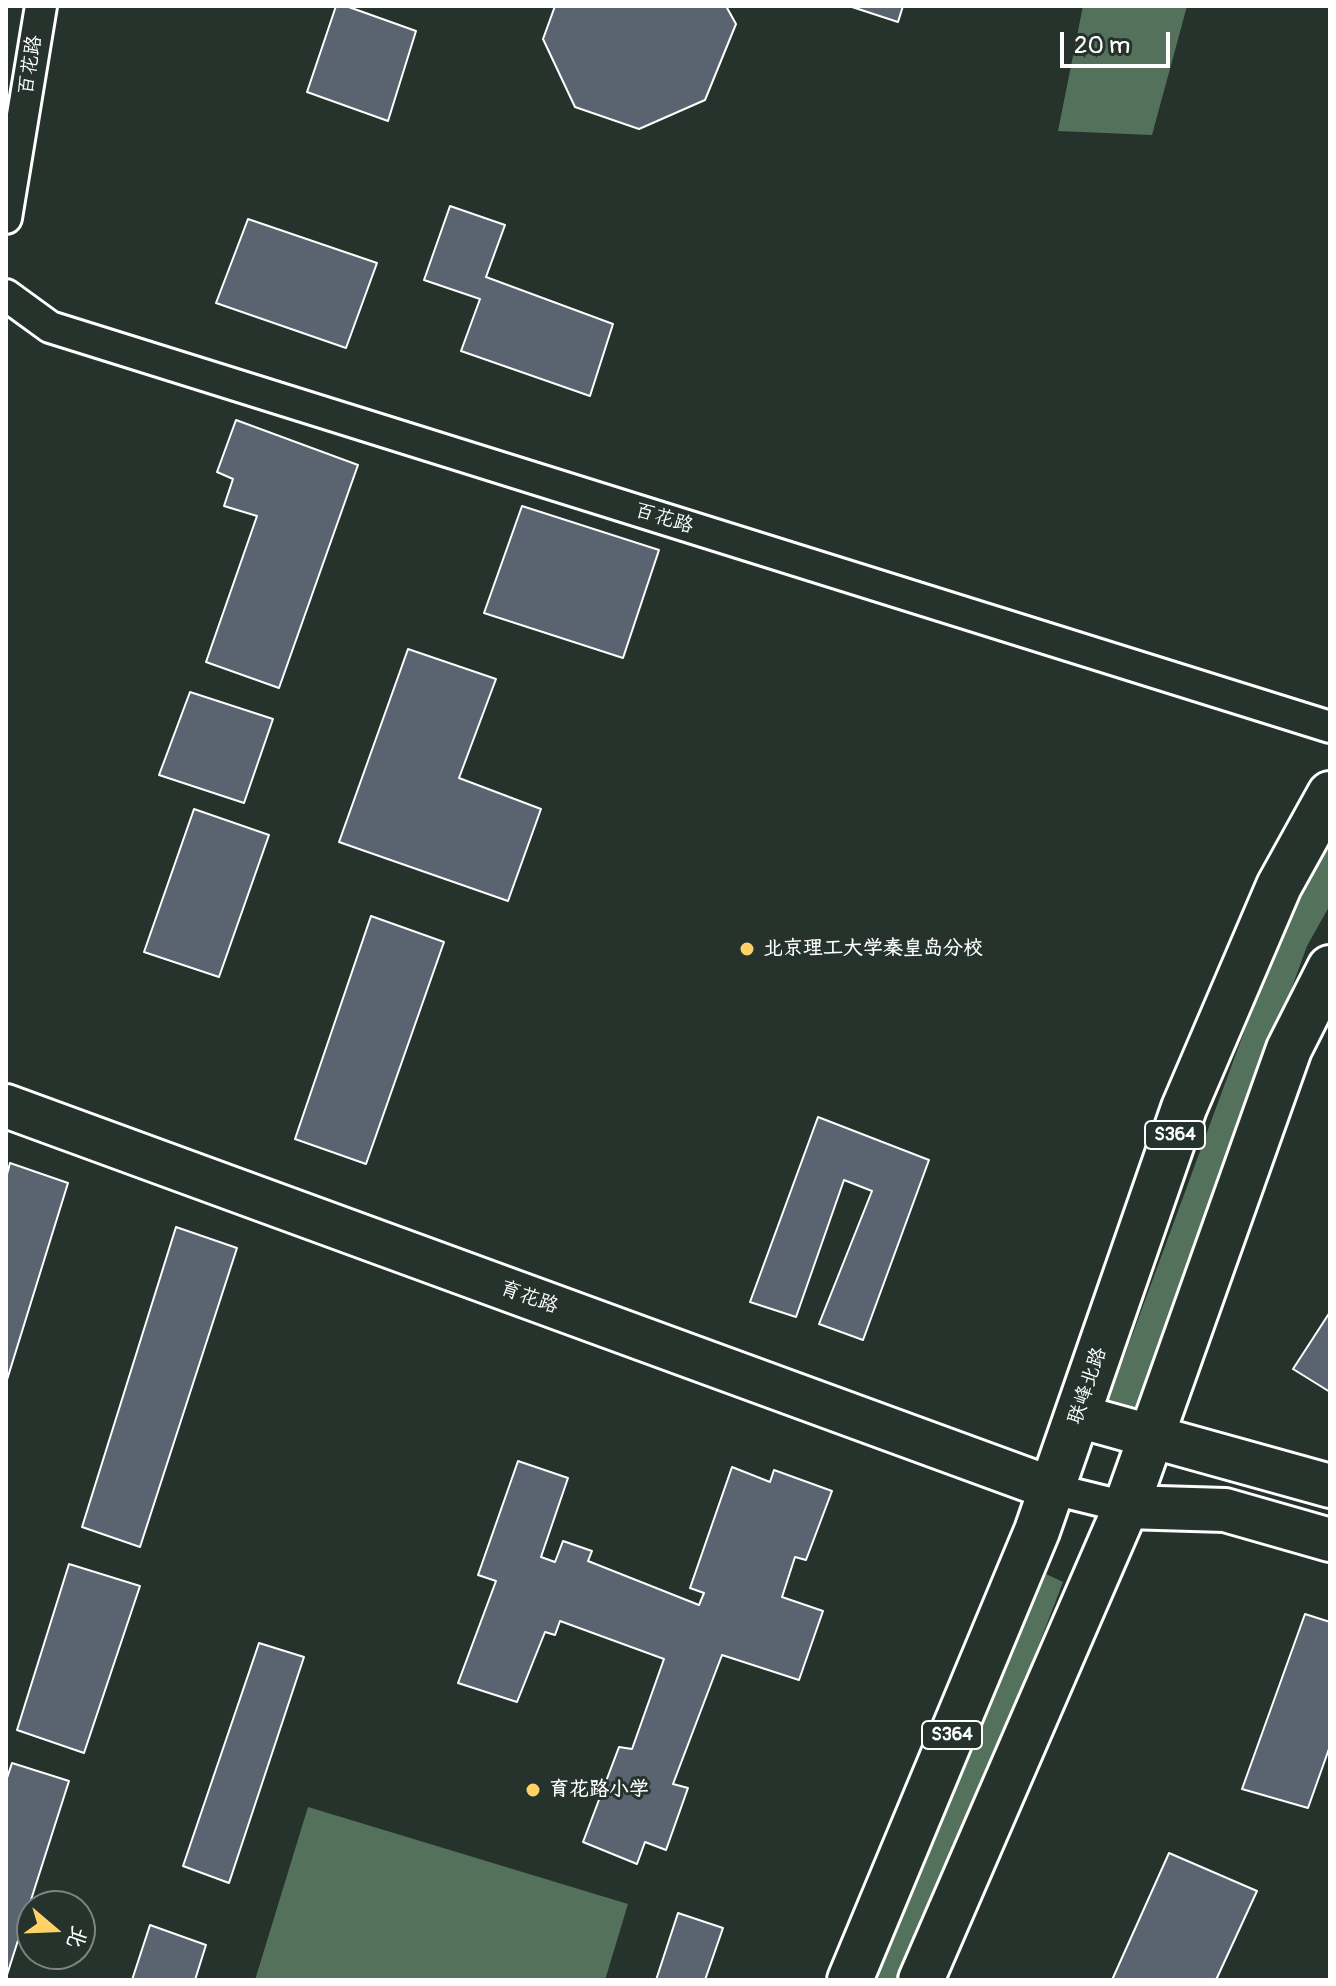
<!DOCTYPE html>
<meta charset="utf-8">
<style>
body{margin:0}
#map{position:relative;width:1336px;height:1986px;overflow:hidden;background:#26332d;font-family:Pangolin,"LXGW WenKai TC",sans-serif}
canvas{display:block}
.frame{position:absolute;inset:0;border:8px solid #fff;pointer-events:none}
.north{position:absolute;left:16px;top:1890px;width:80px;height:80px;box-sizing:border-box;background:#26332d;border:2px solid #7d8581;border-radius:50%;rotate:109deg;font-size:22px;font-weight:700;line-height:32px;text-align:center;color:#fff}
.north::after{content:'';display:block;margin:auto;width:28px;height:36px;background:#ffd166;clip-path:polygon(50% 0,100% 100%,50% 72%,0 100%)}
.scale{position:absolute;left:1060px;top:32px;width:110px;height:36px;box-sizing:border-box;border:4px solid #fff;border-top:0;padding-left:10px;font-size:24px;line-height:28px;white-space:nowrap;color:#fff;-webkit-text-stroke:6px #26332d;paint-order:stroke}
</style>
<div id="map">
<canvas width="1336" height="1986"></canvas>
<div class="frame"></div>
<div class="north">北</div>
<div class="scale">20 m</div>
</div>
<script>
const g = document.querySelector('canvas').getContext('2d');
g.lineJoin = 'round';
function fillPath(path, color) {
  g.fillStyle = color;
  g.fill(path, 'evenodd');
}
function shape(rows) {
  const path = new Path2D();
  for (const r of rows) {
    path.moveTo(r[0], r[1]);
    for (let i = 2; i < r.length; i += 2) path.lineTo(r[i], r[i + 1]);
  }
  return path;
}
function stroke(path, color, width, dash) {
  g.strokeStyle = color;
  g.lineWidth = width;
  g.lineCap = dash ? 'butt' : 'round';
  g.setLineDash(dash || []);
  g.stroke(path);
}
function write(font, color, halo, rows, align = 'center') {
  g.font = font + ' Pangolin,"LXGW WenKai TC",sans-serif';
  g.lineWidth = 6;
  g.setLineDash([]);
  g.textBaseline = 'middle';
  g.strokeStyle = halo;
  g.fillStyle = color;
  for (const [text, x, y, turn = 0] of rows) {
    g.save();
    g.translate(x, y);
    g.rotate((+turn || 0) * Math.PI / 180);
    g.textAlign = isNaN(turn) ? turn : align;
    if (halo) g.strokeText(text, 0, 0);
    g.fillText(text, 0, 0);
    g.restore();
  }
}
const green = shape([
 [1083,6,1187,6,1152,135,1058,131],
 [1330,840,1330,905,1307,946,1136,1417,1105,1409,1279,937],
 [1046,1574,1063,1582,959,1852,902,1980,870,1980],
 [308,1807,628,1904,605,1980,255,1980]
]);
const building = shape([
 [336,6,346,6,416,31,388,121,307,92,336,6],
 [555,6,726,6,736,24,705,100,639,129,575,107,543,39,555,6],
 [849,6,903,6,898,22,849,6],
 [450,206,505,225,486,277,613,324,590,396,461,351,480,299,424,280,450,206],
 [248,219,377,263,346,348,216,303,248,219],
 [236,420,358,465,279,688,206,662,257,516,224,506,233,479,217,472,236,420],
 [522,506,659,550,623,658,484,613,522,506],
 [408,649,496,679,459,778,541,809,508,901,339,842,408,649],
 [190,692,273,719,244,803,159,775,190,692],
 [194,809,269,835,219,977,144,952,194,809],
 [371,916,444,942,366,1164,295,1139,371,916],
 [818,1117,929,1160,863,1340,819,1324,872,1191,844,1180,796,1317,750,1302,818,1117],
 [10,1163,68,1183,6,1383,6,1178,10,1163],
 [176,1227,237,1248,140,1547,82,1527,176,1227],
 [1330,1312,1330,1392,1293,1369,1330,1312],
 [518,1461,568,1478,541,1557,555,1562,563,1541,592,1551,588,1561,699,1605,704,1593,690,1588,732,1467,770,1482,774,1470,832,1491,806,1560,795,1557,782,1597,823,1611,799,1680,722,1655,673,1784,688,1788,666,1850,645,1842,637,1864,583,1842,619,1747,632,1749,664,1659,560,1621,555,1635,545,1632,517,1702,458,1683,496,1581,478,1575,518,1461],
 [69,1564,140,1586,84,1753,17,1730,69,1564],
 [1305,1614,1330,1622,1330,1746,1308,1808,1242,1789,1305,1614],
 [259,1643,304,1657,229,1883,183,1866,259,1643],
 [12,1763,69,1781,6,1978,6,1781,12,1763],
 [1169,1853,1257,1891,1216,1980,1112,1980,1169,1853],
 [678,1913,723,1928,705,1980,656,1980,678,1913],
 [150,1925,206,1945,195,1980,132,1980,150,1925]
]);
const street = shape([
 [6,218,41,6],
 [6,295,50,327,1330,727],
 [1053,1489,1126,1507]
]);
const secondary = shape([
 [6,1106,1053,1489],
 [1078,1416,1330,1486],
 [1126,1507,1225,1510,1330,1540]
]);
const primary = shape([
 [850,1980,1037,1531,1184,1108,1279,886,1330,794],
 [921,1980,1126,1507,1289,1049,1330,968]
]);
const markers = [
 [747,949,8,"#ffd166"],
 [533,1790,8,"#ffd166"]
];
const shields = [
 [1175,1135,60],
 [952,1735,60]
];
const shieldNames = [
 ["S364",1175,1135],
 ["S364",952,1735]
];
const streetNames = [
 ["百花路",31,65,-81],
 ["百花路",664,519,17],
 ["育花路",529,1298,20],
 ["联峰北路",1088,1386,-71]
];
const poiNames = [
 ["北京理工大学秦皇岛分校",763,949],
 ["育花路小学",549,1790]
];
fillPath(green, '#54725b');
fillPath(building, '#5a6471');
stroke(building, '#fff', 2);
stroke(street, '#fff', 36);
stroke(secondary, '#fff', 48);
stroke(primary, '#fff', 50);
stroke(street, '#26332d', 30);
stroke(secondary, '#26332d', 42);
stroke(primary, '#26332d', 44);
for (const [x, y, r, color] of markers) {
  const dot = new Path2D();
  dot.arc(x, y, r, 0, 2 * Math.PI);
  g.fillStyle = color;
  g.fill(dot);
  stroke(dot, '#26332d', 3);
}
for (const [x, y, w] of shields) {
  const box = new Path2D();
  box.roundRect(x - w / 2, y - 14, w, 28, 6);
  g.fillStyle = '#26332d';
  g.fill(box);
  stroke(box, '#fff', 2);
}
write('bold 18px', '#fff', null, shieldNames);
write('20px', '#fff', '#26332d', streetNames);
write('bold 20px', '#fff', '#26332d', poiNames, 'left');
</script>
